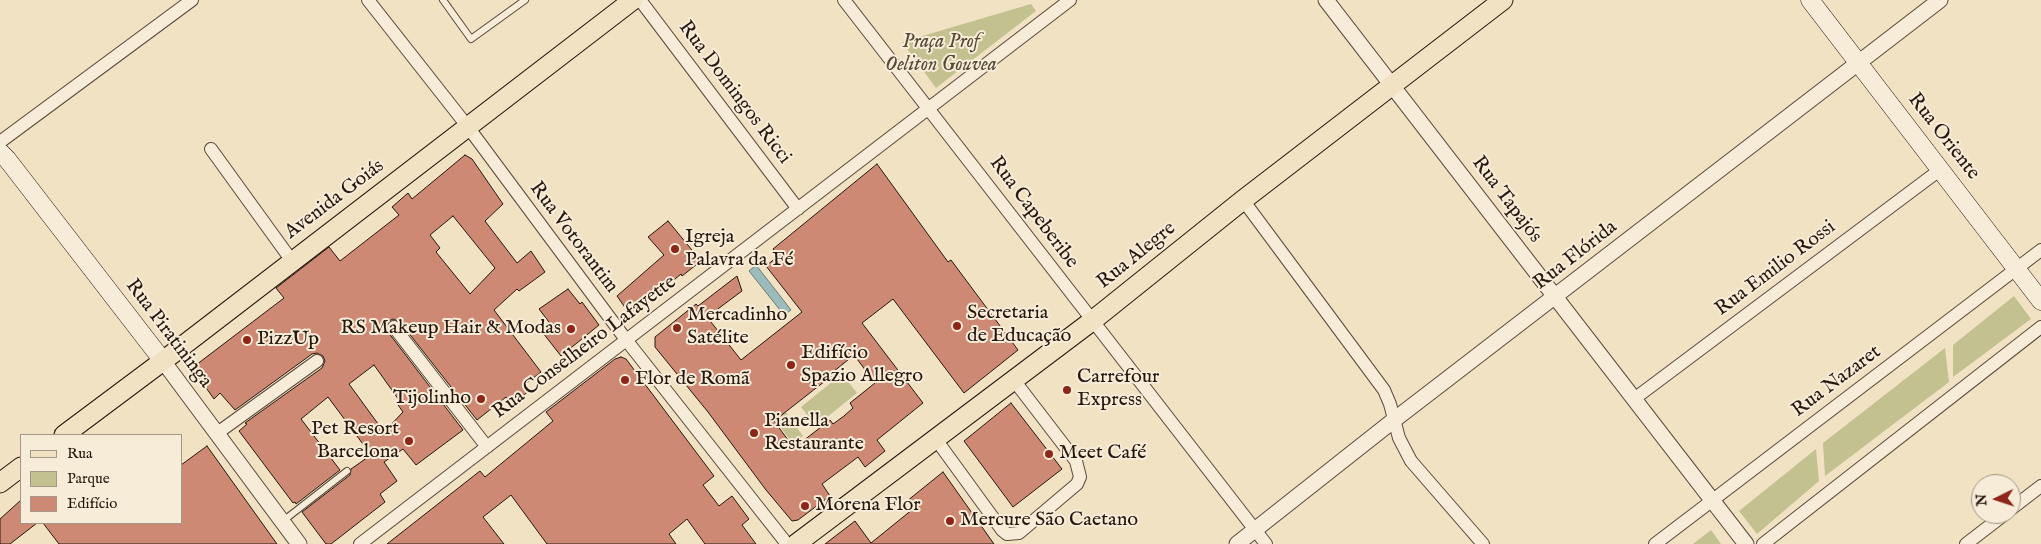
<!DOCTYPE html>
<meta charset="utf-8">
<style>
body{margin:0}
#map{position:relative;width:2041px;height:544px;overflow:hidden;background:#f1e2c3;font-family:"IM FELL English",serif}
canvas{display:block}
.legend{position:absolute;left:20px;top:434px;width:162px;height:90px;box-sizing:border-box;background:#f6ecd8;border:1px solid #a39787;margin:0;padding:6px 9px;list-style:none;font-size:15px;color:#26180e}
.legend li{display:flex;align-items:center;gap:10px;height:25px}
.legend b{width:25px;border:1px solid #a39787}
.north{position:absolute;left:1971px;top:474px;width:50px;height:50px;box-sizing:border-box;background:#f6ecd8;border:1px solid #a39787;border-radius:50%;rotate:266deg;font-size:14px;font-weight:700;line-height:20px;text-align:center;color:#26180e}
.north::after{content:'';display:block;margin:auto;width:18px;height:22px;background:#8f2418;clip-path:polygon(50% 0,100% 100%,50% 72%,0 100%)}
</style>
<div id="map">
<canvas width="2041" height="544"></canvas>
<ul class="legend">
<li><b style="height:6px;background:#f1e2c3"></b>Rua</li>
<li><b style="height:14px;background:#c2c18f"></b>Parque</li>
<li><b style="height:14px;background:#ce8974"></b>Edifício</li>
</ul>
<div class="north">N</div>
</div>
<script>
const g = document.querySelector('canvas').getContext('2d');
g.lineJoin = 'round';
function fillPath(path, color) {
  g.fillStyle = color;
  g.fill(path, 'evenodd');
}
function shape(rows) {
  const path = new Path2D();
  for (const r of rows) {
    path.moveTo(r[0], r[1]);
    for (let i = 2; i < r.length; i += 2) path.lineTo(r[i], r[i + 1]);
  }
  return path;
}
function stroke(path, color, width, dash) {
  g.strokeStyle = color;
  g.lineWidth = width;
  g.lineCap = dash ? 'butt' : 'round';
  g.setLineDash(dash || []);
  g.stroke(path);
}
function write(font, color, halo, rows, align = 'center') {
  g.font = font + ' "IM FELL English",serif';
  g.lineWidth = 4;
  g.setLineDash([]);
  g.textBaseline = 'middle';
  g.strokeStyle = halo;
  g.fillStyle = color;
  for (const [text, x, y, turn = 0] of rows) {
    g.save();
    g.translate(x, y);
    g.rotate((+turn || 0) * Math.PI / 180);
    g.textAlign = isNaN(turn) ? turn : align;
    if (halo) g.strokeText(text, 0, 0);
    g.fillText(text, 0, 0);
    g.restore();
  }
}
const green = shape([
 [1031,4,1036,11,936,88,902,42],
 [2014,296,2031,319,1953,377,1953,345],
 [1945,348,1949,382,1825,476,1823,443],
 [842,374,857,393,816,426,801,407],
 [779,403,803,436,793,444,768,411],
 [1816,449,1819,481,1757,534,1739,511],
 [1711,530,1721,544,1693,544]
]);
const water = shape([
 [756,265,791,310,784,315,749,271,756,265]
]);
const building = shape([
 [465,155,472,159,503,204,485,221,517,263,531,251,545,272,519,291,517,289,494,310,541,372,524,385,529,391,512,404,506,397,477,420,400,322,393,319,389,321,386,328,388,332,463,430,416,465,403,449,384,462,397,481,380,494,385,502,331,544,326,544,302,512,350,475,351,469,371,455,328,397,301,419,340,470,296,504,295,502,293,503,239,431,247,424,245,423,322,368,325,361,323,356,317,353,312,354,235,410,220,393,214,399,192,368,284,298,276,288,329,247,340,261,399,215,392,207,408,193,412,199,465,155],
 [453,216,495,268,470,294,436,252,440,248,430,235,453,216],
 [374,365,399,400,396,402,403,412,384,432,349,384,374,365],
 [877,164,948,262,951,260,1018,350,964,393,893,299,862,323,923,403,877,440,885,451,865,467,858,457,822,484,830,496,798,520,792,521,766,490,708,412,655,347,655,337,696,304,698,306,737,276,742,291,707,317,741,360,802,312,766,266,778,256,773,249,877,164],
 [854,355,875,383,850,403,853,408,844,416,833,424,830,420,794,448,774,421,834,374,833,372,854,355],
 [668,221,701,261,682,276,681,274,631,316,617,296,664,255,648,237,668,221],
 [568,289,580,304,582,302,599,325,561,356,543,333,552,326,539,309,568,289],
 [621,357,626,359,714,476,703,485,719,506,732,496,749,519,742,525,756,544,705,544,687,519,669,534,676,544,547,544,511,495,483,517,504,544,387,544,480,471,485,477,553,421,546,412,615,359,621,357],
 [1011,403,1062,469,1013,507,964,441,1011,403],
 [207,446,277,544,59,544,43,523,181,523,181,465,207,446],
 [943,472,994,544,825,544,855,521,871,543,913,509,907,501,943,472],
 [21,500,21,523,37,523,10,544,0,544,0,519,21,500]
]);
const service = shape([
 [443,0,471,39,525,0],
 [283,521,347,471]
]);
const minor = shape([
 [368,0,468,127,627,341,787,544],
 [640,0,798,209],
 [844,0,1266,544],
 [0,142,192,0],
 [211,149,292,261],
 [1243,200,1384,390,1390,404,1399,438,1411,461,1483,544],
 [394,327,487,447],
 [1634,399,1941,169],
 [216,434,317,361],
 [935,438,1002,530,1007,534,1019,533,1077,484,1080,477,1076,461,1013,379],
 [2011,509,2041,486],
 [360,544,1070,0],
 [1655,544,2041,250],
 [1763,544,2041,327],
 [1966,544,2005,514]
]);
const tertiary = shape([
 [1326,0,1746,544],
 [163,361,299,544],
 [1237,544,1394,420,1940,0]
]);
const secondary = shape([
 [1810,0,2041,301],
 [0,152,7,159,163,361]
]);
const primary = shape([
 [64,435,163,361,633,0],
 [0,483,21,467],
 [796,544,1092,321,1243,200,1503,0]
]);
const markers = [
 [675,249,5,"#8f2418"],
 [957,326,5,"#8f2418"],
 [677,328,5,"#8f2418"],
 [571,329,5,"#8f2418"],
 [247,340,5,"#8f2418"],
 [791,365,5,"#8f2418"],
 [625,380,5,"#8f2418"],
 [1067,390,5,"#8f2418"],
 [481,399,5,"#8f2418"],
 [754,433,5,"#8f2418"],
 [409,441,5,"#8f2418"],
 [1049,454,5,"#8f2418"],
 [805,506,5,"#8f2418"],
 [950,521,5,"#8f2418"]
];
const parkNames = [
 ["Praça Prof",941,43],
 ["Oeliton Gouvea",941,66]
];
const streetNames = [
 ["Rua Domingos Ricci",734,93,53],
 ["Rua Oriente",1943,137,52],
 ["Avenida Goiás",335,200,-37],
 ["Rua Tapajós",1506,200,53],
 ["Rua Capeberibe",1033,213,53],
 ["Rua Votorantim",573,238,53],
 ["Rua Alegre",1137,256,-39],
 ["Rua Flórida",1576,256,-38],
 ["Rua Emilio Rossi",1776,269,-37],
 ["Rua Piratininga",168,334,53],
 ["Rua Conselheiro Lafayette",585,348,-37],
 ["Rua Nazaret",1837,382,-37]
];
const poiNames = [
 ["Igreja",685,238],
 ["Palavra da Fé",685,261],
 ["Secretaria",967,314],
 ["de Educação",967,337],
 ["Mercadinho",687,316],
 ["Satélite",687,339],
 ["RS Makeup Hair & Modas",561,329,"right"],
 ["PizzUp",257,340],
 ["Edifício",801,354],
 ["Spazio Allegro",801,377],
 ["Carrefour",1077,378],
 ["Express",1077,401],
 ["Flor de Romã",635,380],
 ["Tijolinho",471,399,"right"],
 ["Pianella",764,422],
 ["Restaurante",764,445],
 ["Pet Resort",399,430,"right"],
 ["Barcelona",399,453,"right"],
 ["Meet Café",1059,454],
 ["Morena Flor",815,506],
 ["Mercure São Caetano",960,521]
];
fillPath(green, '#c2c18f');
fillPath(water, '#9cbcbb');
stroke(water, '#6d7a76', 1);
fillPath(building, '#ce8974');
stroke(building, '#26180e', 1);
stroke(service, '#594a3b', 8);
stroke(minor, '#594a3b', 14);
stroke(tertiary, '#594a3b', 17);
stroke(secondary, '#26180e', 19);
stroke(primary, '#26180e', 21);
stroke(service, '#f6ecd8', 6);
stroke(minor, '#f6ecd8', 12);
stroke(tertiary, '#f6ecd8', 15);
stroke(secondary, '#f6ecd8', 18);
stroke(primary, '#f1e2c3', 19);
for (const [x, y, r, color] of markers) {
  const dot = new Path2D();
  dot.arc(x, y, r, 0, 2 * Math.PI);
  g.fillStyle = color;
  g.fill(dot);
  stroke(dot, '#f6ecd8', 2);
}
write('italic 20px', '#554b35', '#f6ecd8', parkNames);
write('20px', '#26180e', '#f6ecd8', streetNames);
write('20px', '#26180e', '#f6ecd8', poiNames, 'left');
</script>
